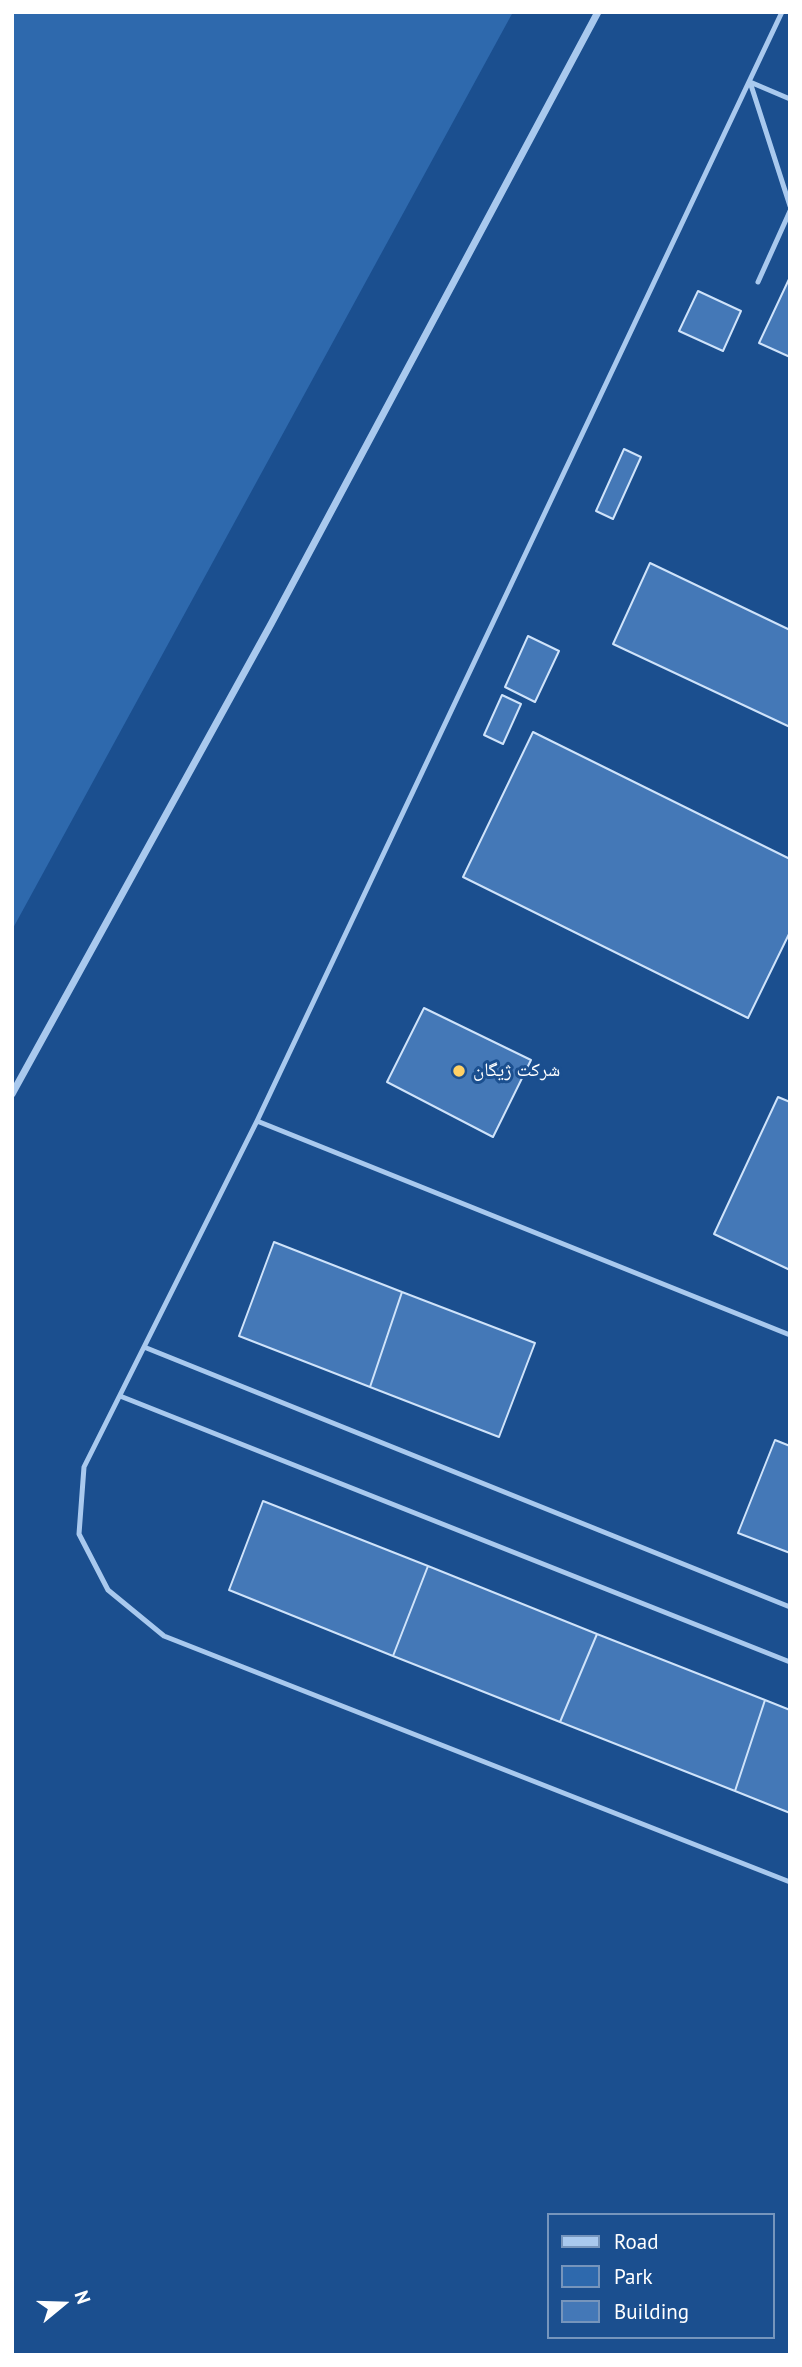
<!DOCTYPE html>
<meta charset="utf-8">
<style>
body{margin:0}
#map{position:relative;width:802px;height:2367px;overflow:hidden;background:#1b4f8f;font-family:"PT Sans",sans-serif}
canvas{display:block}
.frame{position:absolute;inset:0;border:14px solid #fff;pointer-events:none}
.legend{position:absolute;left:547px;top:2213px;width:228px;height:126px;box-sizing:border-box;background:#1b4f8f;border:2px solid #7695bc;margin:0;padding:9px 12px;list-style:none;font-size:21px;color:#fff}
.legend li{display:flex;align-items:center;gap:14px;height:35px}
.legend b{width:35px;border:2px solid #7695bc}
.north{position:absolute;left:28px;top:2269px;width:70px;height:70px;-webkit-text-stroke:5px #1b4f8f;paint-order:stroke;rotate:71deg;font-size:19px;font-weight:700;line-height:28px;text-align:center;color:#fff}
.north::after{content:'';display:block;margin:auto;width:24px;height:32px;background:#fff;clip-path:polygon(50% 0,100% 100%,50% 72%,0 100%)}
</style>
<div id="map">
<canvas width="802" height="2367"></canvas>
<div class="frame"></div>
<ul class="legend">
<li><b style="height:9px;background:#a9c9ee"></b>Road</li>
<li><b style="height:19px;background:#2e69ad"></b>Park</li>
<li><b style="height:19px;background:#4478b7"></b>Building</li>
</ul>
<div class="north">N</div>
</div>
<script>
const g = document.querySelector('canvas').getContext('2d');
g.lineJoin = 'round';
function fillPath(path, color) {
  g.fillStyle = color;
  g.fill(path, 'evenodd');
}
function shape(rows) {
  const path = new Path2D();
  for (const r of rows) {
    path.moveTo(r[0], r[1]);
    for (let i = 2; i < r.length; i += 2) path.lineTo(r[i], r[i + 1]);
  }
  return path;
}
function stroke(path, color, width, dash) {
  g.strokeStyle = color;
  g.lineWidth = width;
  g.lineCap = dash ? 'butt' : 'round';
  g.setLineDash(dash || []);
  g.stroke(path);
}
function write(font, color, halo, rows, align = 'center') {
  g.font = font + ' "PT Sans","Noto Naskh Arabic",sans-serif';
  g.lineWidth = 6;
  g.setLineDash([]);
  g.textBaseline = 'middle';
  g.strokeStyle = halo;
  g.fillStyle = color;
  for (const [text, x, y, turn = 0] of rows) {
    g.save();
    g.translate(x, y);
    g.rotate((+turn || 0) * Math.PI / 180);
    g.textAlign = isNaN(turn) ? turn : align;
    if (halo) g.strokeText(text, 0, 0);
    g.fillText(text, 0, 0);
    g.restore();
  }
}
const green = shape([
 [12,12,513,12,12,930]
]);
const building = shape([
 [790,277,790,357,759,343,790,277],
 [698,291,741,311,723,351,679,331,698,291],
 [624,449,641,457,613,519,596,511,624,449],
 [650,563,790,630,790,727,613,644,650,563],
 [528,636,559,651,535,702,505,687,528,636],
 [502,695,521,704,503,744,484,735,502,695],
 [533,732,790,859,790,932,748,1018,463,877,533,732],
 [424,1008,531,1060,493,1137,387,1082,424,1008],
 [778,1097,790,1102,790,1270,714,1234,778,1097],
 [274,1242,402,1292,370,1387,239,1336,274,1242],
 [402,1292,535,1343,499,1437,370,1387,402,1292],
 [775,1440,790,1446,790,1553,738,1533,775,1440],
 [263,1501,428,1566,393,1656,229,1590,263,1501],
 [428,1566,597,1634,560,1722,393,1656,428,1566],
 [597,1634,765,1700,735,1791,560,1722,597,1634],
 [765,1700,790,1710,790,1813,735,1791,765,1700]
]);
const lane = shape([
 [782,12,257,1121,84,1467,79,1534,108,1590,164,1636,790,1882],
 [750,82,790,206],
 [750,82,790,99],
 [758,282,790,211],
 [257,1121,790,1335],
 [144,1347,790,1607],
 [120,1396,790,1662]
]);
const street = shape([
 [12,1094,271,624,598,12]
]);
const markers = [
 [459,1071,7,"#ffd166"]
];
const poiNames = [
 ["شرکت ژیگان",473,1071]
];
fillPath(green, '#2e69ad');
fillPath(building, '#4478b7');
stroke(building, '#cfe3fa', 2);
stroke(lane, '#a9c9ee', 5);
stroke(street, '#a9c9ee', 7);
for (const [x, y, r, color] of markers) {
  const dot = new Path2D();
  dot.arc(x, y, r, 0, 2 * Math.PI);
  g.fillStyle = color;
  g.fill(dot);
  stroke(dot, '#1b4f8f', 2.5);
}
write('19px', '#fff', '#1b4f8f', poiNames, 'left');
</script>
